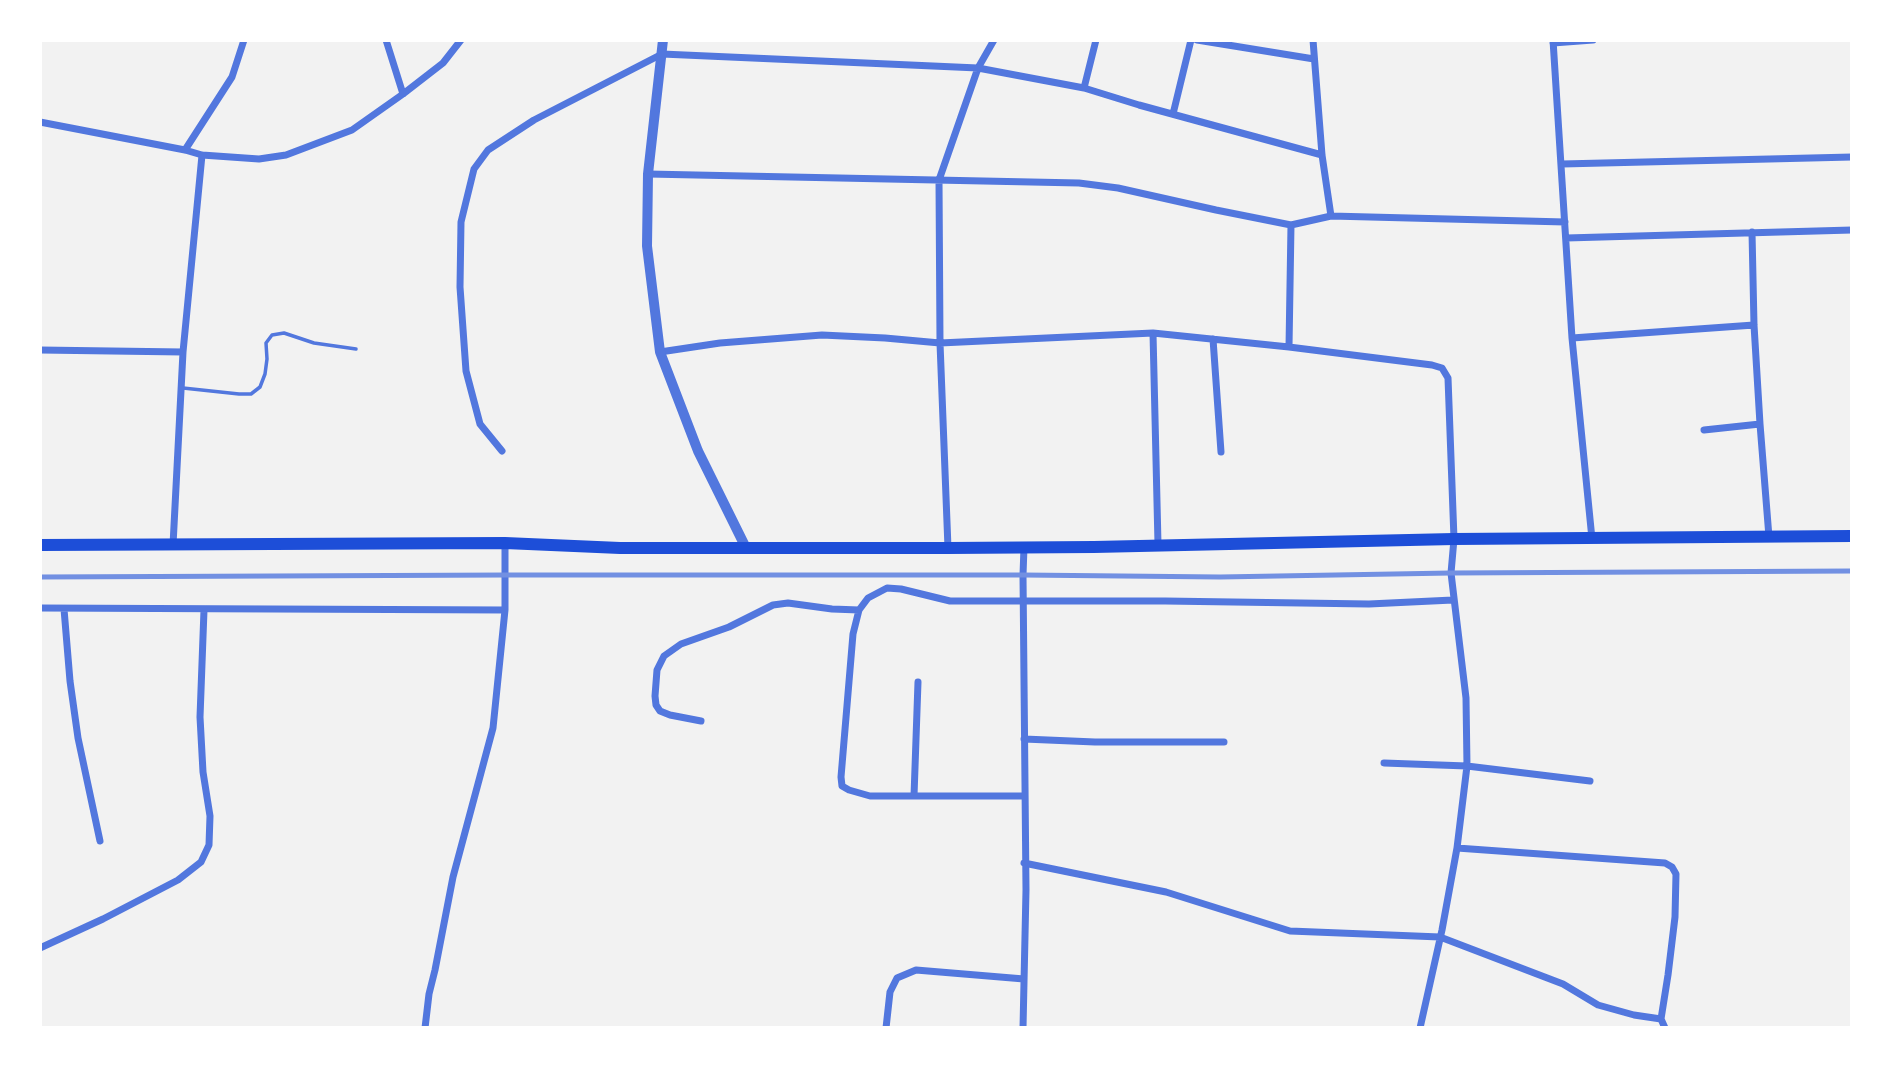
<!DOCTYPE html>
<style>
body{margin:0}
#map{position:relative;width:1892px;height:1068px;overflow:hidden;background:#f2f2f2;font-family:"Nunito Sans",sans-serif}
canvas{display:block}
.frame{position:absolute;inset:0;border:42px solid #fff;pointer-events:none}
</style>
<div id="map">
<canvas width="1892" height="1068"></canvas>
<div class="frame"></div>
</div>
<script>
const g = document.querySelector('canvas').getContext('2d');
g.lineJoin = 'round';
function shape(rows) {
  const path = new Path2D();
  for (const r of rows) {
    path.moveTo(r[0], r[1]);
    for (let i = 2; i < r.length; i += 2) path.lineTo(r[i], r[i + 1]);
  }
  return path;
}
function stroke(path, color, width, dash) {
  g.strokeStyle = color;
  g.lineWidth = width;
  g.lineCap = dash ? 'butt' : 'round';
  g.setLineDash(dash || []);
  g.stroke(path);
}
const service = shape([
 [183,388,239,394,251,394,260,387,265,374,267,359,266,343,272,335,284,333,314,343,356,349]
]);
const minor = shape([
 [386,40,403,94],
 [1197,40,1314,59],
 [1313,40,1322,155,1331,216],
 [1553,40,1572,338,1592,539],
 [1553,43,1593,40],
 [1084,88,1096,40],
 [1173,114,1191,40],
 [40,122,185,150,202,155,259,159,286,155,352,130,403,94,443,63,461,40],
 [185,150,232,77,244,40],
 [1562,164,1852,157],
 [648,174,1079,183,1118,188,1216,210,1291,225,1331,216,1565,222],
 [1752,232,1754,325,1760,424,1769,537],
 [1566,238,1852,230],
 [1153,333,1158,544],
 [1572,338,1754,325],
 [1213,339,1221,452],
 [1289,347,1291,225],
 [40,350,183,352],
 [660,352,720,343,822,335,885,338,940,343,1153,333,1289,347,1432,365,1442,368,1448,378,1454,539,1451,573,1466,698,1467,766,1457,848,1442,930,1420,1028],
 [1704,430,1760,424],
 [502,451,480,424,466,371,460,287,461,222,474,169,488,150,534,120,662,54,978,68,1084,88,1139,105,1322,155],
 [173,545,183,352,202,155],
 [948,548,940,343,939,180,978,68,994,40],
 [40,608,505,610],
 [64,609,70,681,78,738,100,841],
 [701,721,670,715,660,711,656,705,655,696,657,670,664,656,681,644,729,627,773,605,788,603,832,609,859,610],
 [1024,739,1095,742,1224,742],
 [1384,763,1467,766,1590,781],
 [914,796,918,682],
 [1025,796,870,796,849,790,842,786,841,777,853,634,859,610,868,598,887,588,901,589,950,601,1165,601,1369,604,1453,600],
 [1457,848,1665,863,1672,867,1676,874,1675,917,1668,975,1661,1019,1665,1028],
 [1024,863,1166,892,1290,931,1440,937,1563,984,1598,1005,1634,1015,1661,1019],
 [40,948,103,919,178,880,201,862,209,845,210,816,203,772,200,717,204,610],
 [425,1028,429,994,435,970,453,877,493,728,505,610,505,543],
 [886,1028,890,992,897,978,916,970,1024,979],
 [1023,1028,1026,890,1023,575,1024,547]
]);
const tertiary = shape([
 [663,40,648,174,647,246,660,352,698,451,745,546]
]);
const trunk = shape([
 [40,545,505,543,620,548,948,548,1094,547,1454,539,1852,536]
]);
const rail = shape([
 [40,577,506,575,1023,575,1220,577,1451,573,1852,571]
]);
stroke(service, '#5277de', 3.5);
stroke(minor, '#5277de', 7);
stroke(tertiary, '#5277de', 10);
stroke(trunk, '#1d4ed8', 12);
stroke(rail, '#7290e2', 5);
</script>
